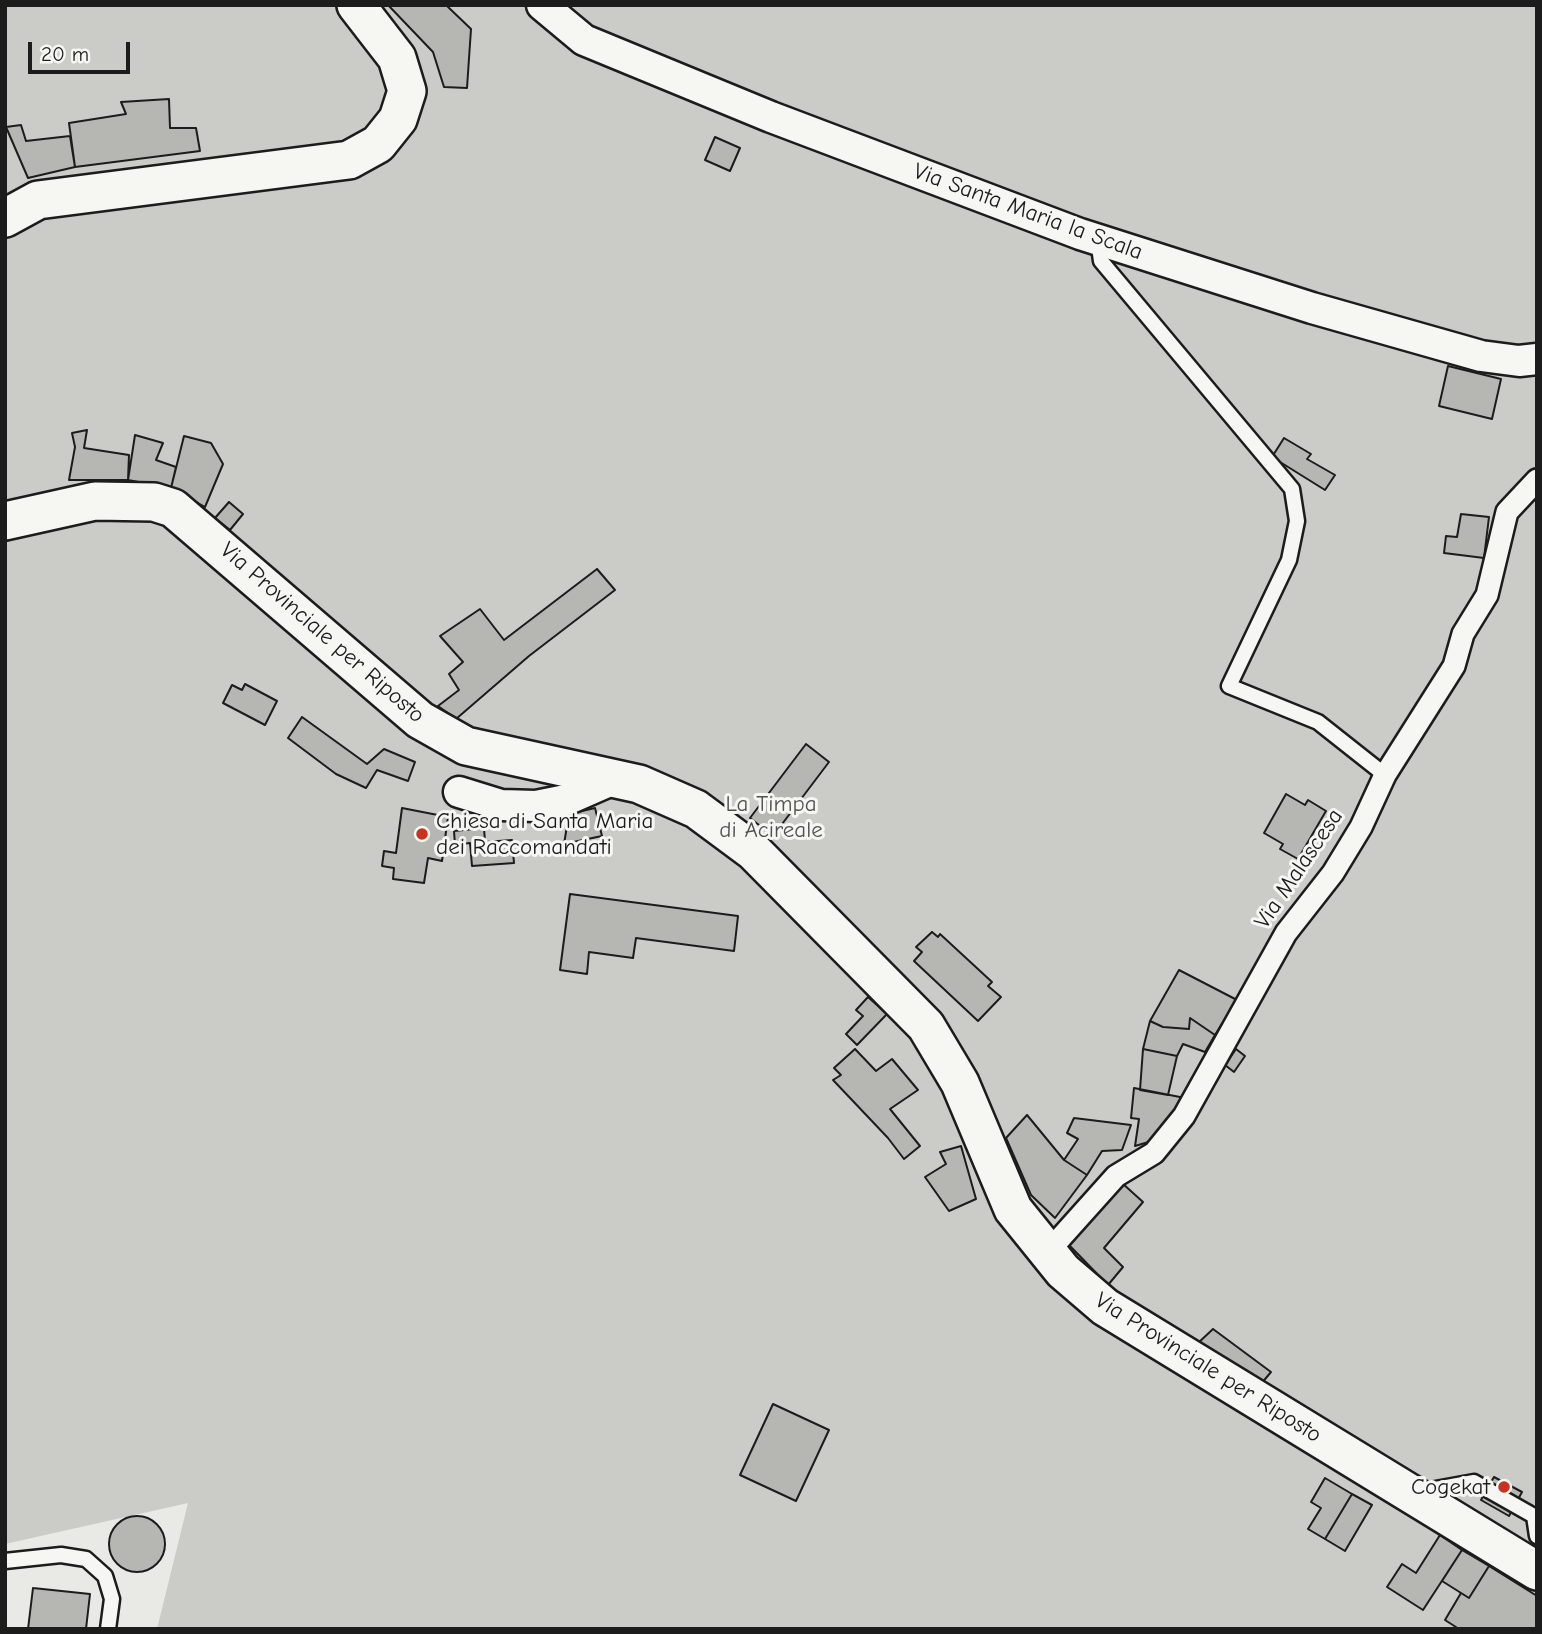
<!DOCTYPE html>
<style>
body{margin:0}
#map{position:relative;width:1542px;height:1634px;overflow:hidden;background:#e9e9e5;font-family:"Comic Neue",sans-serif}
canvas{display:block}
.frame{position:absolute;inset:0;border:7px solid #1c1c1c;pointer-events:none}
.scale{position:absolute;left:28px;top:42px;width:102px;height:32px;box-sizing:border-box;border:4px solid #1c1c1c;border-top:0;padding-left:9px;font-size:21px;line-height:24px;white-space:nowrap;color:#1c1c1c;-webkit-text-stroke:5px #f6f6f2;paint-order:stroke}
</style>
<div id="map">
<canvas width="1542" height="1634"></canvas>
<div class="frame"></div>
<div class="scale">20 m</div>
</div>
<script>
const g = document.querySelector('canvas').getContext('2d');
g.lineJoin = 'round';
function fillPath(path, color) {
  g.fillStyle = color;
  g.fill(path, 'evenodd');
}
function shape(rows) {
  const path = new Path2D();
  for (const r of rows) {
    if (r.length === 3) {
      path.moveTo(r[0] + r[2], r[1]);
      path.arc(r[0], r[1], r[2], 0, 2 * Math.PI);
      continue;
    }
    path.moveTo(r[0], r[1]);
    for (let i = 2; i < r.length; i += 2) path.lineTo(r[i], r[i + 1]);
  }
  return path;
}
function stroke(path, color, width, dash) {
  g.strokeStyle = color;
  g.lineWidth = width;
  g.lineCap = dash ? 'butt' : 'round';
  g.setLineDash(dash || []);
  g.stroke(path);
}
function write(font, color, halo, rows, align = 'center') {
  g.font = font + ' "Comic Neue",sans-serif';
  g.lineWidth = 6;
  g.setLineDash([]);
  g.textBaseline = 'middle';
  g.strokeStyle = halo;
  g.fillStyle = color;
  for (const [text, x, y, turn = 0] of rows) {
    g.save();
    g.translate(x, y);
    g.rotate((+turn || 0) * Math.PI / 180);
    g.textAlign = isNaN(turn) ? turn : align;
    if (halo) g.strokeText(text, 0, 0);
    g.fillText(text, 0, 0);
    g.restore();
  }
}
const green = shape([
 [5,5,1537,5,1537,1629,157,1629,188,1503,5,1544]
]);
const building = shape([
 [388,5,446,5,471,29,467,88,444,87,433,52,388,5],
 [169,99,170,128,196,128,200,151,75,167,69,123,126,114,121,102,169,99],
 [21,125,26,141,70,136,75,167,28,178,6,127,21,125],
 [715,137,740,148,730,171,705,160,715,137],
 [1448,366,1501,379,1492,419,1439,406,1448,366],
 [87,430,84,448,129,455,128,480,69,480,75,447,72,433,87,430],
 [135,435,163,443,156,460,176,467,171,488,128,480,135,435],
 [184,436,211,443,223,464,205,507,171,488,184,436],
 [1284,438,1311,454,1307,459,1335,475,1325,490,1272,457,1284,438],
 [229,502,243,514,230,530,215,518,229,502],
 [1461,514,1489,517,1484,558,1444,553,1446,536,1457,537,1461,514],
 [597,569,615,590,529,656,456,719,438,706,459,690,449,674,463,662,440,636,480,609,504,640,597,569],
 [245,684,277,701,265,725,223,703,232,685,242,690,245,684],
 [302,717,367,764,384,749,415,762,408,781,377,770,366,788,336,774,288,738,302,717],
 [806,744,829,762,773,836,750,818,806,744],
 [1286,794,1305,805,1308,800,1326,811,1298,859,1280,849,1283,844,1264,833,1286,794],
 [402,808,448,817,442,861,428,858,424,883,393,879,394,868,382,866,384,851,396,853,402,808],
 [595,808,602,836,564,844,569,814,595,808],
 [484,828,485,842,512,840,514,863,472,866,470,843,455,845,454,831,484,828],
 [570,894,738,916,734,951,636,938,633,958,589,952,587,974,560,970,570,894],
 [932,932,938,937,940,934,992,982,988,986,1001,997,978,1021,914,961,922,952,916,947,932,932],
 [1179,970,1237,1000,1215,1035,1190,1018,1189,1029,1163,1027,1150,1021,1179,970],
 [868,997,887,1014,857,1045,846,1034,863,1016,856,1010,868,997],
 [1190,1018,1215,1035,1205,1052,1183,1044,1177,1056,1143,1049,1150,1021,1163,1027,1189,1029,1190,1018],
 [855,1049,876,1071,892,1059,918,1090,890,1109,920,1146,904,1159,888,1138,833,1080,841,1075,834,1068,855,1049],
 [1143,1049,1177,1056,1168,1095,1140,1090,1143,1049],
 [1236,1049,1245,1056,1234,1072,1225,1065,1236,1049],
 [1134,1088,1185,1098,1152,1141,1135,1146,1139,1119,1131,1118,1134,1088],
 [1027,1115,1064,1160,1087,1175,1055,1218,1031,1195,1006,1138,1027,1115],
 [1074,1118,1131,1125,1122,1150,1102,1151,1087,1175,1064,1160,1078,1139,1067,1133,1074,1118],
 [961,1146,976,1199,949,1211,925,1177,946,1164,940,1152,961,1146],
 [1122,1183,1143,1202,1104,1248,1123,1267,1108,1285,1069,1245,1122,1183],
 [1213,1329,1271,1372,1261,1384,1197,1344,1213,1329],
 [773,1404,829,1430,796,1501,740,1475,773,1404],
 [1494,1477,1522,1492,1509,1516,1481,1500,1494,1477],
 [1325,1478,1352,1494,1325,1539,1308,1529,1321,1508,1311,1502,1325,1478],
 [1352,1494,1372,1505,1345,1551,1325,1539,1352,1494],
 [137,1544,28],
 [1440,1535,1462,1550,1423,1610,1387,1587,1402,1564,1416,1573,1440,1535],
 [1462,1550,1489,1566,1469,1598,1442,1581,1462,1550],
 [1489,1566,1537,1596,1537,1629,1459,1629,1445,1620,1461,1593,1469,1598,1489,1566],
 [33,1588,90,1594,86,1629,28,1629,33,1588]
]);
const service = shape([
 [1098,240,1101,261,1292,489,1297,521,1289,560,1229,686,1318,722,1385,775],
 [1419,1492,1474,1482,1534,1516,1537,1536],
 [5,1561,61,1555,86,1559,105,1576,112,1599,108,1629]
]);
const pedestrian = shape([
 [1047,1253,1116,1176,1154,1153,1184,1116,1286,933,1333,873,1361,827,1385,775,1454,666,1463,634,1487,595,1507,512,1537,480]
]);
const minor = shape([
 [542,5,584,40,771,117,1080,234,1312,308,1481,356,1519,361,1537,359],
 [459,792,501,805,536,806,566,800,614,779]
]);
const tertiary = shape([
 [5,218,38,200,349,160,378,144,398,119,407,91,397,58,356,5],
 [5,521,95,501,154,502,173,508,420,720,466,746,639,784,696,809,754,852,926,1026,960,1083,1013,1209,1063,1271,1105,1307,1537,1571]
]);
const markers = [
 [422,834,7,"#c8321e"],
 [1504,1487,7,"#c8321e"]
];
const streetNames = [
 ["Via Santa Maria la Scala",1028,212,20],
 ["Via Provinciale per Riposto",322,633,41],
 ["Via Malascesa",1299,869,-56],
 ["Via Provinciale per Riposto",1208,1368,32]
];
const parkNames = [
 ["La Timpa",771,804],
 ["di Acireale",771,830]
];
const poiNames = [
 ["Chiesa di Santa Maria",436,821],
 ["dei Raccomandati",436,847],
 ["Cogekat",1490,1487,"right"]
];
fillPath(green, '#cbcbc7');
fillPath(building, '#b6b6b3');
stroke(building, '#1c1c1c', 2);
stroke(service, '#1c1c1c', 19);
stroke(pedestrian, '#1c1c1c', 26);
stroke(minor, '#1c1c1c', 35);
stroke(tertiary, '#1c1c1c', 42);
stroke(service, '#f6f6f2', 14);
stroke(pedestrian, '#f6f6f2', 21);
stroke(minor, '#f6f6f2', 30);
stroke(tertiary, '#f6f6f2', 37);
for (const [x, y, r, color] of markers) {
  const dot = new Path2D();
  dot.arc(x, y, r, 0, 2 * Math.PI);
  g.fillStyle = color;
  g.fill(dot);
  stroke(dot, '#f6f6f2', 2.5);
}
write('23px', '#1c1c1c', '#f6f6f2', streetNames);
write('23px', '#51514f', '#f6f6f2', parkNames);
write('23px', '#1c1c1c', '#f6f6f2', poiNames, 'left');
</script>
